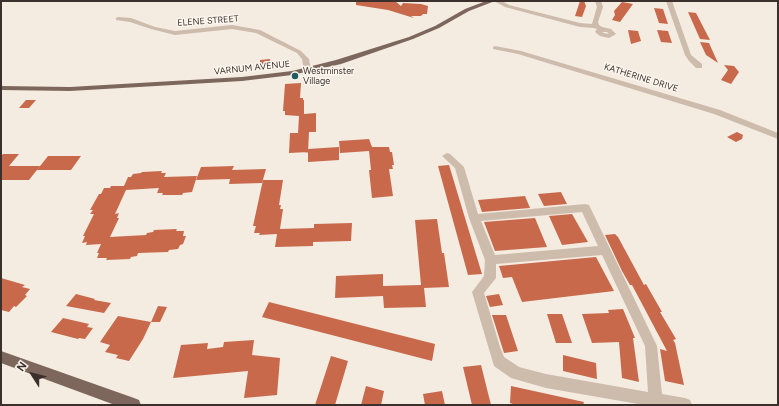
<!DOCTYPE html>
<style>
body{margin:0}
#map{position:relative;width:779px;height:406px;overflow:hidden;background:#f4ebe1;font-family:Figtree,sans-serif}
canvas{display:block}
.frame{position:absolute;inset:0;border:2px solid #3b302b;pointer-events:none}
.north{position:absolute;left:12px;top:354px;width:40px;height:40px;-webkit-text-stroke:3px #fbf5ee;paint-order:stroke;rotate:306deg;font-size:11px;font-weight:700;line-height:16px;text-align:center;color:#3b302b}
.north::after{content:'';display:block;margin:auto;width:14px;height:18px;background:#3b302b;clip-path:polygon(50% 0,100% 100%,50% 72%,0 100%)}
</style>
<div id="map">
<canvas width="779" height="406"></canvas>
<div class="frame"></div>
<div class="north">N</div>
</div>
<script>
const g = document.querySelector('canvas').getContext('2d');
g.lineJoin = 'round';
function fillPath(path, color) {
  g.fillStyle = color;
  g.fill(path, 'evenodd');
}
function shape(rows) {
  const path = new Path2D();
  for (const r of rows) {
    path.moveTo(r[0], r[1]);
    for (let i = 2; i < r.length; i += 2) path.lineTo(r[i], r[i + 1]);
  }
  return path;
}
function stroke(path, color, width, dash) {
  g.strokeStyle = color;
  g.lineWidth = width;
  g.lineCap = dash ? 'butt' : 'round';
  g.setLineDash(dash || []);
  g.stroke(path);
}
function write(font, color, halo, rows, align = 'center') {
  g.font = font + ' Figtree,sans-serif';
  g.lineWidth = 3;
  g.setLineDash([]);
  g.textBaseline = 'middle';
  g.strokeStyle = halo;
  g.fillStyle = color;
  for (const [text, x, y, turn = 0] of rows) {
    g.save();
    g.translate(x, y);
    g.rotate((+turn || 0) * Math.PI / 180);
    g.textAlign = isNaN(turn) ? turn : align;
    if (halo) g.strokeText(text, 0, 0);
    g.fillText(text, 0, 0);
    g.restore();
  }
}
const building = shape([
 [356,1,395,1,401,6,403,3,421,4,428,6,427,14,423,14,421,16,411,16,414,18,388,10,356,5],
 [580,1,584,1,586,6,582,17,575,16],
 [622,2,633,4,620,22,612,20,615,15,614,11],
 [654,8,663,9,668,24,659,23],
 [688,12,696,13,710,40,700,39],
 [628,30,638,31,641,41,631,44],
 [657,30,668,31,672,43,661,42],
 [700,42,709,43,718,63,706,55],
 [270,59,270,67,260,68,260,60],
 [724,65,734,66,739,72,731,84,721,80,728,70],
 [301,83,300,98,303,98,303,100,304,100,304,114,316,113,316,132,309,132,308,152,289,153,290,133,298,133,299,116,285,115,285,111,283,111,285,84],
 [26,100,36,100,29,108,19,108],
 [737,132,743,135,742,139,736,142,727,137],
 [369,139,372,147,389,147,390,152,392,152,394,165,392,165,393,169,389,169,393,196,372,198,369,170,371,170,369,151,340,153,339,141],
 [339,147,339,160,308,162,308,149],
 [3,154,19,154,9,166,40,166,29,180,1,180,1,156],
 [48,156,81,156,71,170,37,170],
 [449,165,475,251,482,274,468,275,438,166],
 [234,166,232,170,266,169,262,183,229,184,230,179,196,180,201,167],
 [162,171,161,173,166,173,164,177,197,176,192,192,183,193,182,195,162,195,163,193,157,193,159,188,126,190,115,214,119,213,117,218,119,218,110,237,146,235,147,233,153,232,154,230,177,229,176,231,184,231,183,236,186,236,183,244,180,245,178,249,169,250,168,252,138,253,137,256,131,257,130,259,106,260,107,258,97,258,99,253,97,253,101,244,86,245,87,242,82,243,85,236,83,236,94,214,90,214,93,210,90,210,99,194,101,194,104,188,110,188,111,186,124,186,128,177,131,177,133,174,141,173,142,172],
 [263,180,283,180,279,205,281,205,280,209,283,209,280,229,314,228,314,224,352,223,351,241,313,242,313,246,275,247,277,234,259,235,260,233,254,233,256,226,253,226],
 [561,192,567,204,544,206,538,194],
 [525,196,530,208,482,212,478,200],
 [572,214,588,242,562,245,549,216],
 [535,218,547,247,495,251,484,222],
 [437,219,442,253,444,253,449,287,424,288,426,307,384,308,383,296,335,298,336,276,383,274,383,286,421,285,415,220],
 [615,234,618,237,644,285,646,284,662,312,660,312,676,339,673,340,675,343,684,385,665,381,660,349,667,351,632,285,630,285,622,271,605,235],
 [596,257,614,291,522,302,512,277,503,278,499,266],
 [1,278,25,285,22,287,30,289,25,295,27,296,16,307,14,306,9,312,1,310],
 [76,294,95,299,94,300,111,303,104,313,66,306],
 [499,294,503,305,490,307,486,296],
 [269,302,435,344,432,361,262,317],
 [158,306,167,307,160,322,151,322],
 [623,309,635,338,633,338,639,382,622,378,619,342,592,343,582,314,609,313,608,310],
 [547,314,562,314,572,343,556,343],
 [492,315,506,315,518,351,504,353],
 [118,316,151,322,143,339,129,361,116,358,118,355,105,352,110,345,100,342],
 [63,318,89,324,87,327,93,328,85,339,79,338,78,339,51,332],
 [254,340,252,355,280,358,277,395,244,398,248,371,173,378,181,345,208,343,207,349,223,347,224,342],
 [563,355,596,363,597,379,563,371],
 [331,356,348,361,335,405,315,405],
 [481,365,491,405,472,405,463,367],
 [366,386,384,391,381,405,361,405],
 [511,386,584,402,583,405,516,405,510,403],
 [442,391,445,405,425,405,423,394]
]);
const minor = shape([
 [494,1,502,1,509,5,580,23,592,24,597,7,595,1,601,1,603,7,598,22,599,25,602,27,611,29,616,34,609,38,600,36,595,32,597,29,594,28,580,27,505,7,494,1],
 [602,32,607,32,609,34,604,33,602,32],
 [666,1,672,1,691,55,702,64,702,68,696,68,689,61,685,55,666,1],
 [118,17,131,18,155,27,175,31,232,25,260,30,301,51,309,59,311,70,310,72,304,72,302,59,297,53,256,33,232,29,175,35,151,29,130,22,116,20,116,18,118,17],
 [495,46,521,51,720,110,778,133,778,139,714,114,518,54,493,49,493,47,495,46],
 [447,153,450,154,464,167,478,214,585,204,589,205,657,346,662,394,685,398,690,400,692,405,644,405,546,388,511,378,494,366,472,292,484,276,485,260,469,218,455,168,442,156,447,153],
 [582,212,598,246,495,255,481,221,582,212],
 [602,255,645,346,648,392,546,374,519,367,504,357,500,347,484,293,496,278,496,264,602,255]
]);
const major = shape([
 [486,1,495,1,469,11,439,28,413,39,341,64,292,75,242,81,70,91,1,90,1,86,70,87,242,77,292,71,336,60,409,37,435,26,465,9,486,1],
 [1,351,134,398,139,400,141,405,115,405,1,363,1,351]
]);
const markers = [
 [295,76,4,"#1f5a5e"]
];
const farStreetnames = [
 ["ELENE STREET",208,21,-4],
 ["VARNUM AVENUE",252,68,-6],
 ["KATHERINE DRIVE",641,78,17]
];
const farPoinames = [
 ["Westminster",303,71],
 ["Village",303,81]
];
fillPath(building, '#c8694b');
fillPath(minor, '#cdbbac');
fillPath(major, '#7d675c');
for (const [x, y, r, color] of markers) {
  const dot = new Path2D();
  dot.arc(x, y, r, 0, 2 * Math.PI);
  g.fillStyle = color;
  g.fill(dot);
  stroke(dot, '#fbf5ee', 1.5);
}
write('9px', '#3b302b', '#fbf5ee', farStreetnames);
write('9px', '#3b302b', '#fbf5ee', farPoinames, 'left');
</script>
